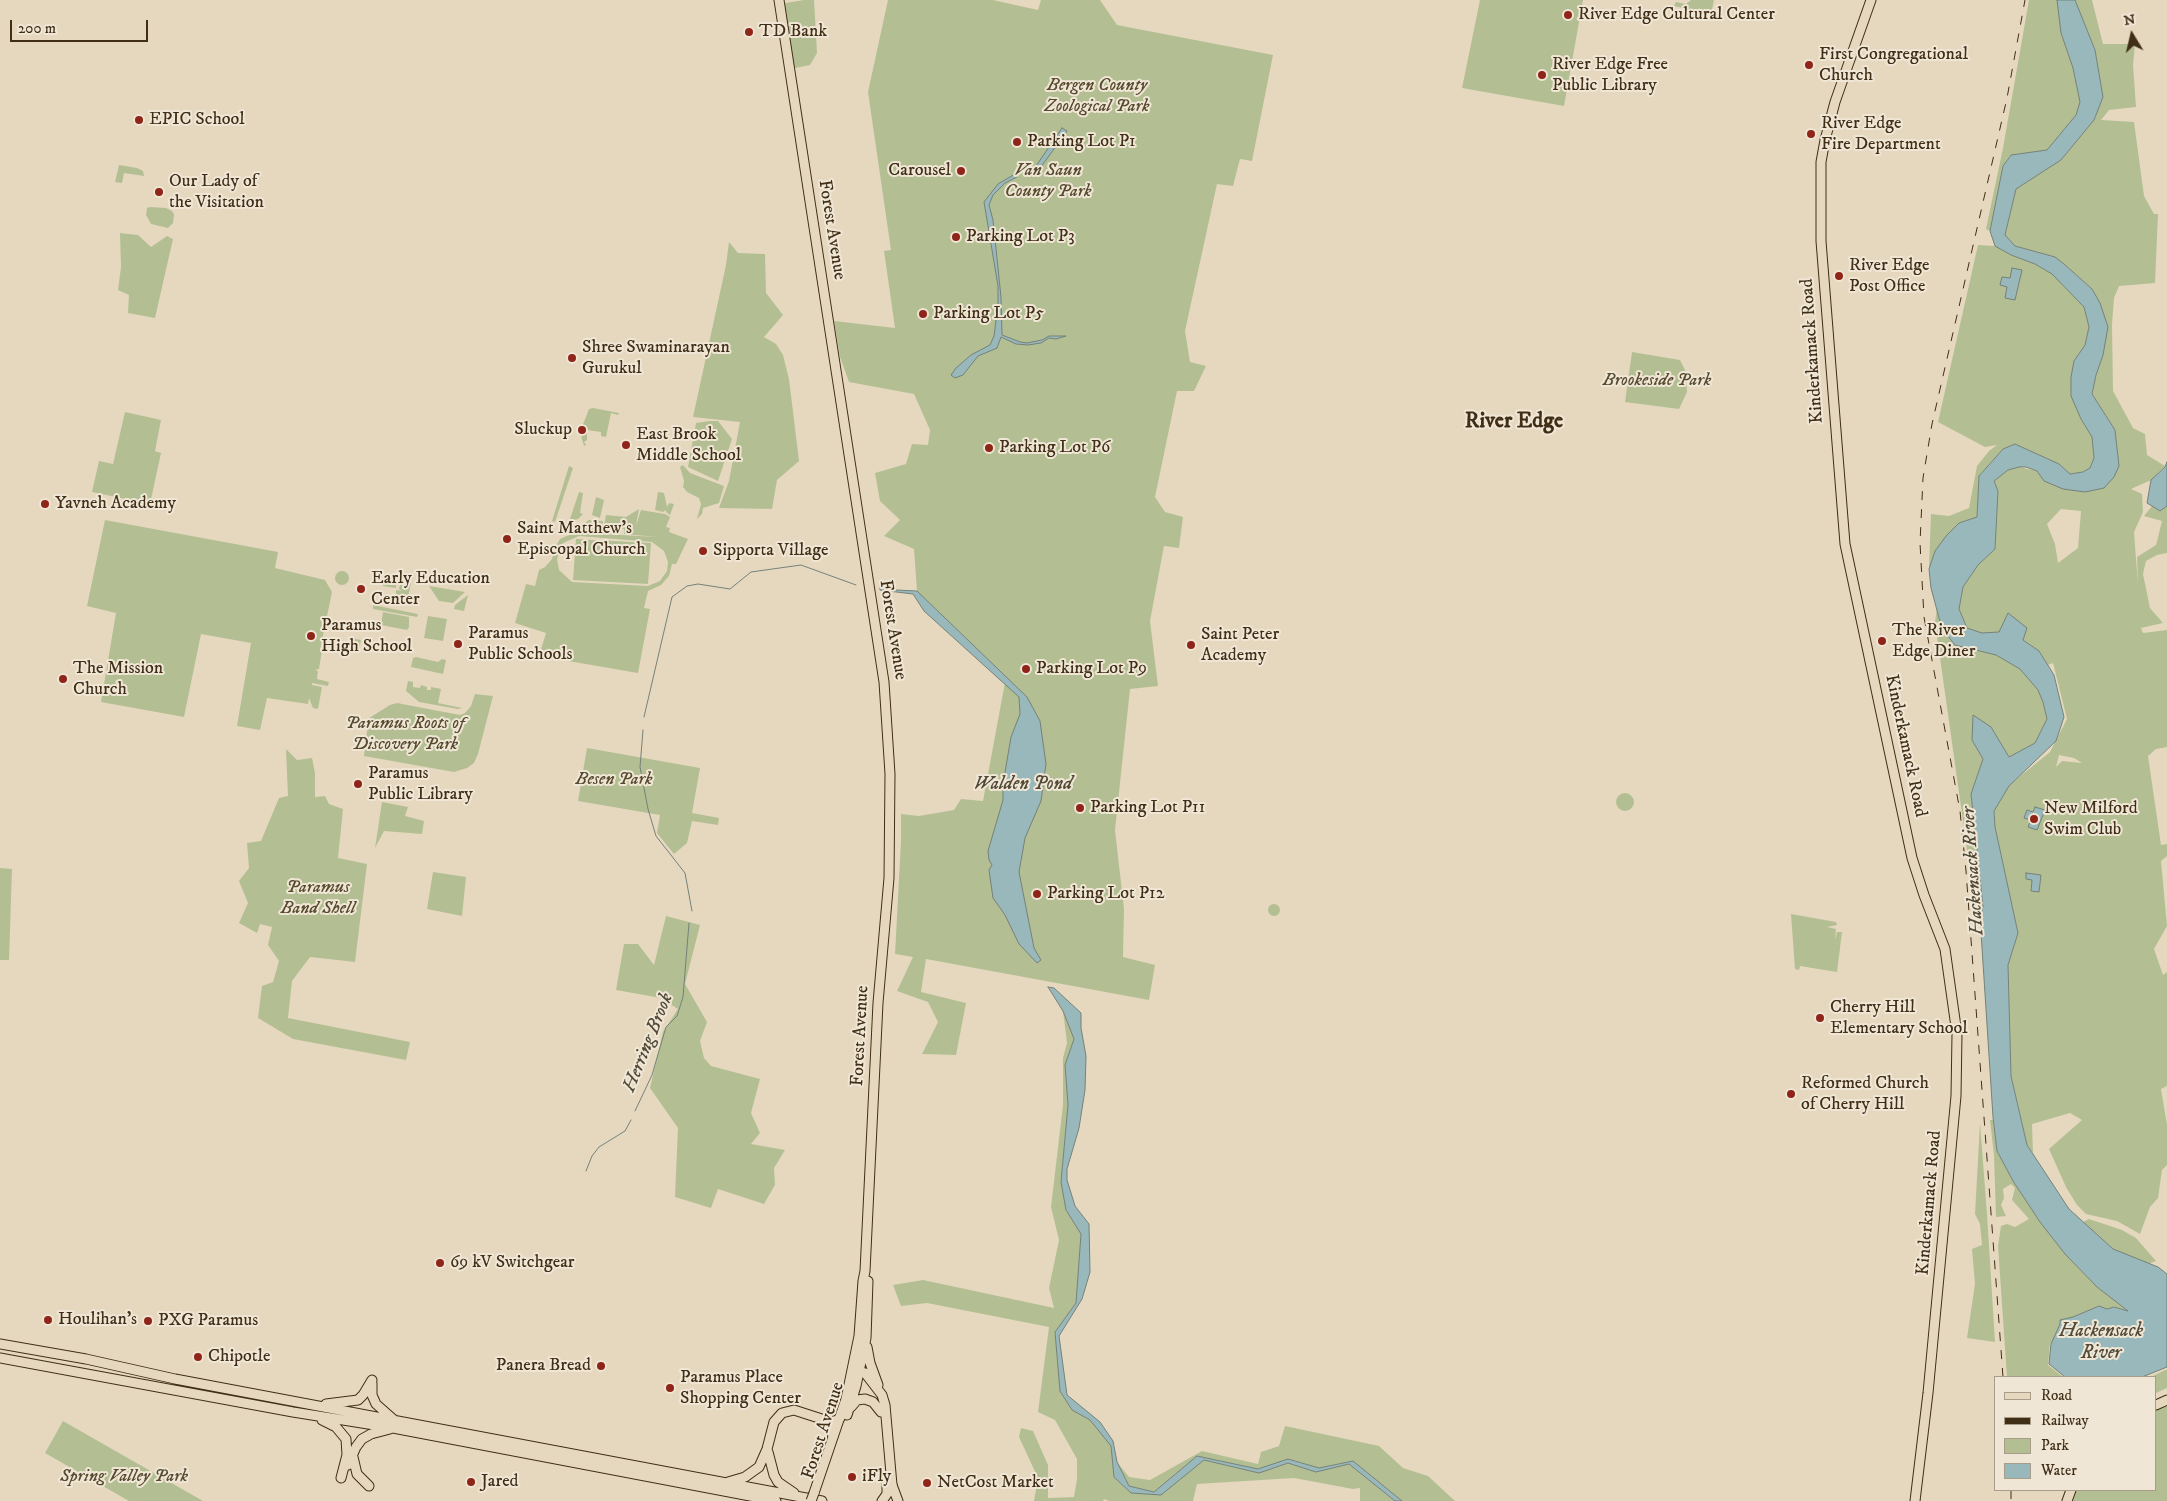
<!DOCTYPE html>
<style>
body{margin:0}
#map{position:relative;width:2167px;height:1501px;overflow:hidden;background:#e6d8bf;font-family:"IM FELL DW Pica",serif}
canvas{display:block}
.legend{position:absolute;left:1994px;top:1376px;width:162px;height:115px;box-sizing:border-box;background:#efe6d5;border:1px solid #a99c89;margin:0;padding:6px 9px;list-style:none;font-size:15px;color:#402e16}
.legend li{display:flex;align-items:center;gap:10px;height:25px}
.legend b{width:25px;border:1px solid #a99c89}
.north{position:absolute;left:2107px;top:10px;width:50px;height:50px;-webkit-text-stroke:4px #efe6d5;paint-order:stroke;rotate:351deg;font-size:14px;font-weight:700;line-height:20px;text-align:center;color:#402e16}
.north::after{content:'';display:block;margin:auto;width:18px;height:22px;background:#402e16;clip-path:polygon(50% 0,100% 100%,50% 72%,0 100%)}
.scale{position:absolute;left:10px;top:20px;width:138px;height:22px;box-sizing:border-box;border:2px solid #402e16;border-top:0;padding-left:6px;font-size:15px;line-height:18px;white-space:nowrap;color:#402e16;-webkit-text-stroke:4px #efe6d5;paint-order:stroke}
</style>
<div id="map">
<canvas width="2167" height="1501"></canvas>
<ul class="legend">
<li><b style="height:6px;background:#e6d8bf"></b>Road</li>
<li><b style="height:6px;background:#402e16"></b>Railway</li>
<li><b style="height:14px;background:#b3bf93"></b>Park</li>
<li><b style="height:14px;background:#99b8bb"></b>Water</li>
</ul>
<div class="north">N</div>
<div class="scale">200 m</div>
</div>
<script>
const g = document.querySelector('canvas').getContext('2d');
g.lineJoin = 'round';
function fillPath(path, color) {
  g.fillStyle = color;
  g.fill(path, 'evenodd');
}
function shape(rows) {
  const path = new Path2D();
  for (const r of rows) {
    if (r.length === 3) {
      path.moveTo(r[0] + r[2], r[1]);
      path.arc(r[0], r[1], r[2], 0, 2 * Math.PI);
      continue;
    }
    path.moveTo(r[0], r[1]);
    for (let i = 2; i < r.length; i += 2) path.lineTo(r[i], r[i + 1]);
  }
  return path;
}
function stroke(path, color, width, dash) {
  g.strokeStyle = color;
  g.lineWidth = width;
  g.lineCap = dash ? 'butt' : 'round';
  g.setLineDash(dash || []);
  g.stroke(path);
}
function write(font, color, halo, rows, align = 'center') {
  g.font = font + ' "IM FELL DW Pica",serif';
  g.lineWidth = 4;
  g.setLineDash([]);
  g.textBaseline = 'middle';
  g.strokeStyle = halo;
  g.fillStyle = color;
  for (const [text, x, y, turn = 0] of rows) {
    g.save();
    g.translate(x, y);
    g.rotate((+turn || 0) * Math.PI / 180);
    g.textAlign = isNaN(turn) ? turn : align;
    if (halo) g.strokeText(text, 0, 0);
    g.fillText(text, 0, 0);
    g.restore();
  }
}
const green = shape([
 [804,0,814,0,817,53,810,65,790,69,780,4],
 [888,0,993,0,1038,10,1041,0,1100,0,1117,25,1273,55,1252,161,1240,159,1233,186,1217,184,1185,331,1190,362,1206,366,1194,391,1177,391,1155,497,1165,512,1183,517,1179,548,1164,546,1150,621,1158,686,1130,689,1115,830,1124,909,1123,957,1155,965,1149,1000,926,959,921,992,966,1003,956,1055,922,1054,938,1022,928,1002,897,991,913,957,895,954,901,841,901,814,919,816,954,810,961,799,983,801,1006,677,917,591,914,549,884,536,900,520,880,501,875,473,906,464,912,444,928,445,930,430,914,394,849,382,840,357,834,321,895,328,884,251,891,250,868,92],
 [1480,0,1583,0,1564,106,1462,88],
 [1691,0,1714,0,1711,14,1674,6,1676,2,1686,4],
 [2029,0,2057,0,2061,33,2073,68,2080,102,2076,115,2047,150,2010,155,2003,166,1990,231,1986,229,2003,148],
 [2075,0,2092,0,2103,44,2135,44,2133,65,2136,107,2109,110,2101,120,2134,122,2144,196,2154,214,2158,214,2155,283,2119,286,2114,298,2112,324,2113,391,2133,428,2145,434,2147,455,2165,466,2151,480,2131,489,2142,494,2143,512,2134,532,2138,586,2137,557,2156,545,2162,521,2144,516,2152,506,2160,511,2167,506,2167,553,2157,555,2146,561,2143,574,2150,608,2163,623,2141,628,2143,633,2167,630,2167,747,2156,749,2148,756,2161,845,2167,844,2167,856,2161,861,2167,926,2154,949,2163,975,2167,972,2167,1086,2161,1089,2167,1125,2167,1165,2162,1170,2158,1198,2150,1207,2140,1234,2117,1221,2086,1214,2077,1205,2066,1187,2049,1149,2082,1120,2070,1113,2032,1124,2033,1153,2027,1145,2011,1076,2008,965,2018,933,1995,827,1994,810,2008,786,2050,752,2067,719,2053,663,2048,665,2039,651,2023,640,1999,632,1982,633,1967,628,1959,609,1963,587,1978,565,1995,549,1998,491,1994,481,2007,470,2019,467,2037,471,2044,481,2119,466,2115,430,2092,394,2096,375,2103,355,2100,303,2092,289,2064,264,2055,257,2015,246,2005,235,2016,189,2061,160,2094,120,2103,97,2095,50],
 [2061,509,2081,511,2078,548,2058,563,2055,544,2047,524],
 [2059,755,2074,758,2082,763,2062,761,2056,767],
 [119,165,137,168,143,171,144,176,124,173,122,183,115,182],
 [150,207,166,208,172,211,174,214,173,223,168,228,151,224,146,215,147,208],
 [120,233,138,235,151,247,167,236,173,239,155,318,128,313,129,295,118,290,121,267],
 [729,242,738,253,765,254,766,293,783,315,764,337,776,344,783,355,789,379,799,461,777,480,772,509,719,508,729,481,740,422,693,417,726,265],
 [1978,245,1995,246,2011,255,2035,264,2052,274,2084,307,2089,327,2085,345,2074,361,2081,419,2092,437,2094,458,2090,468,2083,472,2070,474,2059,464,2015,444,2003,449,1979,476,1977,517,1959,523,1935,551,1929,569,1931,514,1949,516,1969,508,1977,466,1989,451,1997,445,1985,447,1938,422],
 [1632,352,1680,360,1685,370,1687,392,1679,409,1625,402],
 [593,408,619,413,618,415,611,413,606,437,601,436,601,432,587,430,587,440,584,442,586,445,584,446,580,432,589,409],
 [125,412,161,420,155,451,161,453,150,504,92,492,99,461,113,464],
 [709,421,718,421,732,439,718,481,688,467,696,423],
 [683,465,690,473,724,486,719,503,703,508,702,514,697,519,701,504,699,498,687,492,683,487,684,481,680,467],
 [569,466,573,468,555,522,552,521],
 [579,492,583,493,580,513,583,514,578,519,571,521,570,519],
 [658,492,664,493,667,507,669,503,674,504,670,515,666,512,666,510,663,512,655,510],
 [596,497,604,500,600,518,592,515],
 [639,509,636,526,641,510,665,514,670,517,666,527,670,528,669,532,688,539,676,564,672,564,669,576,661,585,648,591,644,608,650,609,638,673,539,656,546,633,515,623,526,584,535,586,539,570,545,567,552,559,555,548,560,539,574,533,585,533,580,532,580,527,589,520,603,521,602,534,658,537,624,534,624,529,604,525,606,515,626,517],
 [579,536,652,542,664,551,668,562,667,571,660,581,648,586,572,582,559,570,557,559,563,543],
 [105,520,278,552,275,568,325,580,332,592,320,650,322,650,319,669,315,670,318,671,317,679,329,682,328,686,312,683,312,685,322,687,318,709,313,708,309,698,308,704,267,698,260,730,237,726,251,643,201,634,184,717,101,702,116,613,87,606],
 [576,539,651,543,648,584,573,580],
 [342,578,7],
 [382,578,399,581,399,584,396,585,396,588,383,586],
 [401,581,411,583,408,598,396,594,396,590,402,591,399,589],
 [429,586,465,592,453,603,439,601],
 [468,595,464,611,454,609,455,605],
 [373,605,418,614,417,617,373,609],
 [1937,608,1942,629,1955,645,1996,655,2020,669,2038,690,2043,702,2047,719,2035,743,2009,757,1991,727,1972,740,1983,759,1971,794,1983,907,1980,917,1975,906,1935,622],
 [383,612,409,617,409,627,407,630,381,625],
 [428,616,447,619,443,641,424,638],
 [350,638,361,640,359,649,350,647,351,645,348,645],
 [416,657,438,662,442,659,446,660,443,674,411,667,413,658],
 [408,681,413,682,413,687,420,688,421,685,427,687,427,690,431,690,431,687,441,689,438,703,462,708,458,709,419,702,406,691],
 [475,694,493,696,478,754,474,763,467,768,454,772,364,756,368,724,366,720,390,705,397,703,460,715,465,713,471,706],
 [587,748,700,768,692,813,719,818,718,825,692,821,687,843,674,854,657,833,660,815,578,801],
 [286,749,297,760,312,758,315,773,315,797,325,796,329,804,343,809,338,858,367,864,355,962,310,957,292,981,288,1018,410,1042,406,1060,293,1039,258,1018,262,986,273,982,279,961,268,945,272,927,260,924,257,933,239,923,248,903,239,881,249,868,247,843,261,841,279,798,288,796],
 [1625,802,9],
 [382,802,408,807,405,816,424,821,422,834,384,831,375,848],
 [0,868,12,869,9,960,0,960],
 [433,872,466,877,462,916,427,909],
 [1274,910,6],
 [1791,914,1836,922,1837,925,1827,927,1836,929,1835,940,1837,932,1842,932,1837,972,1800,966,1799,970,1795,969],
 [666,916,700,925,685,984,707,1022,700,1041,704,1058,711,1066,760,1079,751,1113,760,1133,751,1144,785,1150,774,1168,775,1185,764,1204,718,1189,711,1208,675,1197,678,1128,650,1088,663,1032,678,1009,661,998,616,990,624,944,638,944,654,965],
 [1063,1011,1074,1039,1065,1065,1068,1105,1061,1182,1066,1210,1081,1233,1076,1303,1055,1332,1060,1391,1072,1410,1090,1420,1111,1446,1114,1477,1131,1493,1160,1495,1204,1460,1259,1473,1288,1463,1316,1472,1349,1464,1395,1501,1360,1501,1360,1488,1353,1489,1294,1478,1197,1484,1193,1501,1109,1501,1104,1499,1103,1501,1034,1501,1038,1478,1019,1437,1021,1428,1033,1431,1048,1465,1048,1498,1074,1497,1077,1479,1077,1459,1055,1420,1038,1412,1049,1327,927,1303,901,1306,893,1285,923,1280,1054,1308,1049,1288,1059,1240,1051,1207,1063,1105,1063,1058,1067,1043],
 [1990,1120,1993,1120,1997,1151,2013,1181,2040,1222,2065,1254,2097,1287,2129,1311,2114,1307,2107,1309,2099,1306,2073,1317,2060,1320,2060,1324,2051,1344,2050,1343,2048,1365,2063,1377,2007,1377,1998,1246,2001,1226,2007,1224,2015,1227,2029,1219,2012,1200,2015,1188,2011,1184,2003,1189,2004,1198,2001,1205,2006,1216,1996,1217,1994,1155],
 [1980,1123,1987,1214,1995,1342,1967,1338,1975,1284,1972,1249,1982,1245,1980,1224,1975,1214],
 [2089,1219,2122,1230,2136,1238,2156,1261,2148,1264,2113,1249,2083,1222],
 [2165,1370,2167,1370,2167,1388,2156,1393,2156,1377,2151,1377],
 [2167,1403,2167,1501,2073,1501,2076,1490,2156,1490,2156,1407],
 [63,1421,203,1501,129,1501,45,1453],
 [1285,1426,1379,1446,1403,1468,1428,1476,1455,1501,1402,1501,1353,1461,1319,1468,1288,1459,1258,1469,1197,1456,1154,1492,1129,1486,1117,1462,1129,1477,1150,1480,1202,1451,1258,1464,1261,1452,1279,1446]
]);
const water = shape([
 [2057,0,2075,0,2095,50,2103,97,2094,120,2061,160,2016,189,2005,235,2015,246,2055,257,2064,264,2092,289,2100,303,2108,327,2103,355,2096,375,2092,394,2115,430,2119,466,2114,477,2104,488,2085,492,2063,489,2044,481,2037,471,2026,467,2019,467,2008,470,1994,481,1998,491,1995,549,1978,565,1963,587,1959,609,1967,628,1982,633,1999,632,2008,613,2027,628,2023,640,2039,651,2054,675,2064,717,2056,741,2009,786,1994,811,1995,827,2018,933,2008,965,2011,1076,2027,1145,2069,1209,2113,1249,2158,1267,2167,1274,2167,1367,2142,1377,2065,1377,2049,1364,2051,1344,2060,1324,2060,1320,2073,1317,2099,1306,2107,1309,2114,1307,2128,1311,2097,1287,2065,1254,2040,1222,2013,1181,1997,1151,1993,1117,1980,917,1983,907,1971,794,1983,759,1972,740,1973,715,1991,727,2009,757,2035,743,2047,719,2043,702,2038,690,2020,669,1996,655,1955,645,1942,629,1931,588,1929,569,1935,551,1946,536,1959,523,1977,517,1979,476,2003,449,2015,444,2059,464,2070,474,2083,472,2090,468,2094,458,2092,437,2081,419,2071,396,2071,377,2074,361,2085,345,2089,327,2084,307,2052,274,2035,264,2011,255,1995,246,1990,231,2003,166,2011,155,2047,150,2076,115,2080,102,2073,68,2061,33,2057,0],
 [1062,128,1067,131,1038,171,1034,169,1062,128],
 [1015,174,1017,177,1005,183,993,195,989,205,993,220,1001,297,1002,335,1020,342,1027,343,1042,340,1049,336,1066,336,1056,339,1049,338,1041,343,1028,345,1016,344,1001,337,997,348,978,356,963,375,955,378,951,375,956,368,971,355,990,345,994,336,998,304,998,286,984,202,998,184,1015,174],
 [2012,268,2022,270,2015,300,2005,298,2007,287,2000,285,2002,277,2010,278,2012,268],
 [2167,462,2167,506,2160,511,2147,503,2151,480,2165,467,2167,462],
 [880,586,896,590,917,591,1027,697,1040,721,1046,764,1041,801,1025,838,1019,872,1034,948,1041,960,1037,963,1019,944,1005,915,993,898,989,870,992,865,989,860,988,851,1003,800,1003,784,1011,737,1020,714,1019,697,924,611,913,594,880,590,880,586],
 [2035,807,2045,810,2037,830,2028,827,2031,820,2024,818,2027,810,2033,812,2035,807],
 [2026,873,2041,875,2039,892,2031,891,2032,880,2026,879,2026,873],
 [1048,987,1054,988,1081,1013,1081,1028,1086,1056,1085,1090,1079,1128,1067,1169,1067,1180,1075,1206,1089,1224,1090,1272,1082,1299,1059,1336,1067,1395,1100,1422,1113,1441,1117,1462,1129,1486,1154,1492,1197,1456,1258,1469,1288,1459,1319,1468,1353,1461,1402,1501,1395,1501,1349,1464,1316,1472,1288,1463,1259,1473,1204,1460,1161,1495,1131,1493,1114,1477,1111,1446,1090,1420,1072,1410,1060,1391,1055,1332,1076,1303,1081,1234,1066,1210,1061,1182,1068,1105,1065,1065,1074,1039,1063,1011,1048,987]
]);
const stream = shape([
 [644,717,672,597,687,586,698,584,730,589,751,572,801,565,856,585],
 [643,730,640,767,648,809,656,836,685,873,692,911],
 [635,1111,652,1075,666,1027,677,1016,683,997,689,923],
 [586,1171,592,1156,599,1147,625,1131,631,1120]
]);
const primary = shape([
 [779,0,884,682,890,774,889,878,878,1003,865,1271,863,1281,859,1336,846,1399,814,1493],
 [1871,0,1835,102,1825,140,1821,162,1821,241,1845,544,1912,858,1924,895,1945,949,1957,1034,1956,1096,1928,1393,1915,1501],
 [867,1347,870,1363,878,1385],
 [855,1371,865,1373,882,1395,885,1405,892,1485],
 [2156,1405,2167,1400],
 [851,1407,857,1400,865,1399,873,1402,881,1412],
 [847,1415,856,1386,866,1338,868,1281],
 [2067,1501,2071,1490]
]);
const trunk = shape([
 [0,1344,86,1359,175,1379,822,1501],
 [0,1358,293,1412,393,1428,776,1501],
 [372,1383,372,1395,376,1404,393,1419],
 [326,1404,358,1400,363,1395,372,1380],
 [322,1420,336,1427,346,1439,347,1455,341,1478],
 [828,1421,833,1436],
 [768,1452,774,1475,778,1482,794,1493],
 [353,1457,357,1474,369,1486],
 [348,1465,356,1447,362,1439,371,1434,390,1429],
 [728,1482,745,1477,759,1467,767,1449,774,1422,782,1413,794,1410,828,1421,835,1421,840,1418],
 [892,1485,898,1501],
 [882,1501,887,1494,887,1485]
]);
const rail = shape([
 [2003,1377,1966,871,1960,811,1924,617,1920,543,1923,478,1932,424,2007,98,2025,0],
 [2011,1490,2011,1501]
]);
const primaryBridge = shape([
 [811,1501,814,1493]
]);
const markers = [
 [1568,15,5,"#8f2418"],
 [749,32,5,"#8f2418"],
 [1809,65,5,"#8f2418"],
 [1542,75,5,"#8f2418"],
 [139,120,5,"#8f2418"],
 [1811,134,5,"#8f2418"],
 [1017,142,5,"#8f2418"],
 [961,171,5,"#8f2418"],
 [159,192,5,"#8f2418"],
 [956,237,5,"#8f2418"],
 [1839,276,5,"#8f2418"],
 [923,314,5,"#8f2418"],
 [572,358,5,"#8f2418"],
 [582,430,5,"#8f2418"],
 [626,445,5,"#8f2418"],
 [989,448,5,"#8f2418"],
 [45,504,5,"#8f2418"],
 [507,539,5,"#8f2418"],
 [703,551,5,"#8f2418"],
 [361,589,5,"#8f2418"],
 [311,636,5,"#8f2418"],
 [1882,641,5,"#8f2418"],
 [458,644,5,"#8f2418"],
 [1191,645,5,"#8f2418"],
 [1026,669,5,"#8f2418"],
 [63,679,5,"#8f2418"],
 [358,784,5,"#8f2418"],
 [1080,808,5,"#8f2418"],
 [2034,819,5,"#8f2418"],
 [1037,894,5,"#8f2418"],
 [1820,1018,5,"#8f2418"],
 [1791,1094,5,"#8f2418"],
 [440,1263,5,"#8f2418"],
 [48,1320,5,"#8f2418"],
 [148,1321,5,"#8f2418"],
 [198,1357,5,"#8f2418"],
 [601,1366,5,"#8f2418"],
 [670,1388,5,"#8f2418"],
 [852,1477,5,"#8f2418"],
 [471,1482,5,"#8f2418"],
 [927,1483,5,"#8f2418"]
];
const poiNames = [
 ["River Edge Cultural Center",1578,15],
 ["TD Bank",759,32],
 ["First Congregational",1819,55],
 ["Church",1819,76],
 ["River Edge Free",1552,65],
 ["Public Library",1552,86],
 ["EPIC School",149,120],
 ["River Edge",1821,124],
 ["Fire Department",1821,145],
 ["Parking Lot P1",1027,142],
 ["Carousel",951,171,"right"],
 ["Our Lady of",169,182],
 ["the Visitation",169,203],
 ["Parking Lot P3",966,237],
 ["River Edge",1849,266],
 ["Post Office",1849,287],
 ["Parking Lot P5",933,314],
 ["Shree Swaminarayan",582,348],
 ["Gurukul",582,369],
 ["Sluckup",572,430,"right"],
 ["East Brook",636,435],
 ["Middle School",636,456],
 ["Parking Lot P6",999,448],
 ["Yavneh Academy",55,504],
 ["Saint Matthew's",517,529],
 ["Episcopal Church",517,550],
 ["Sipporta Village",713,551],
 ["Early Education",371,579],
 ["Center",371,600],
 ["Paramus",321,626],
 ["High School",321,647],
 ["The River",1892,631],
 ["Edge Diner",1892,652],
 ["Paramus",468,634],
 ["Public Schools",468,655],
 ["Saint Peter",1201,635],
 ["Academy",1201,656],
 ["The Mission",73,669],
 ["Church",73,690],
 ["Parking Lot P9",1036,669],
 ["Paramus",368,774],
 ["Public Library",368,795],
 ["Parking Lot P11",1090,808],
 ["New Milford",2044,809],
 ["Swim Club",2044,830],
 ["Parking Lot P12",1047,894],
 ["Cherry Hill",1830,1008],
 ["Elementary School",1830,1029],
 ["Reformed Church",1801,1084],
 ["of Cherry Hill",1801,1105],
 ["69 kV Switchgear",450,1263],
 ["Houlihan's",58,1320],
 ["PXG Paramus",158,1321],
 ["Chipotle",208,1357],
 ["Panera Bread",591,1366,"right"],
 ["Paramus Place",680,1378],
 ["Shopping Center",680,1399],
 ["iFly",862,1477],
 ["Jared",481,1482],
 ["NetCost Market",937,1483]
];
const parkNames = [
 ["Bergen County",1097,86],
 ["Zoological Park",1097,107],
 ["Van Saun",1048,171],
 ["County Park",1048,192],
 ["Brookeside Park",1657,381],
 ["Paramus Roots of",405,724],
 ["Discovery Park",405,745],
 ["Besen Park",614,780],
 ["Paramus",318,888],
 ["Band Shell",318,909],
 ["Spring Valley Park",124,1477]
];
const streetNames = [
 ["Forest Avenue",831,230,81],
 ["Kinderkamack Road",1813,351,-94],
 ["Forest Avenue",892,630,81],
 ["Kinderkamack Road",1905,746,78],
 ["Forest Avenue",861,1036,-87],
 ["Kinderkamack Road",1930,1203,-85],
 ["Forest Avenue",824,1431,-72]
];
const waterNames = [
 ["Walden Pond",1023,785],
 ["Hackensack River",1974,871,-94],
 ["Herring Brook",649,1043,-68],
 ["Hackensack",2101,1332],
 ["River",2101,1354]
];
const districtNames = [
 ["River Edge",1514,422]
];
fillPath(green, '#b3bf93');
fillPath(water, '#99b8bb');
stroke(water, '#758179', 1);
stroke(stream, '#758179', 1);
stroke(primary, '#402e16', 11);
stroke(trunk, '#402e16', 11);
stroke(primary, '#e6d8bf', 9);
stroke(trunk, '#e6d8bf', 9);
stroke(rail, '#402e16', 1, [9, 9]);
stroke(primaryBridge, '#402e16', 11, []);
stroke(primaryBridge, '#e6d8bf', 9);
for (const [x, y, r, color] of markers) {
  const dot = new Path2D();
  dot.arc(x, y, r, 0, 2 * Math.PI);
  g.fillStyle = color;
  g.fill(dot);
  stroke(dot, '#efe6d5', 2);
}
write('18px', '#402e16', '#efe6d5', poiNames, 'left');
write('italic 18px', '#574b2f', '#efe6d5', parkNames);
write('18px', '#402e16', '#efe6d5', streetNames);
write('italic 19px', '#524a37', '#efe6d5', waterNames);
write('bold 22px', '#402e16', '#efe6d5', districtNames);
</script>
